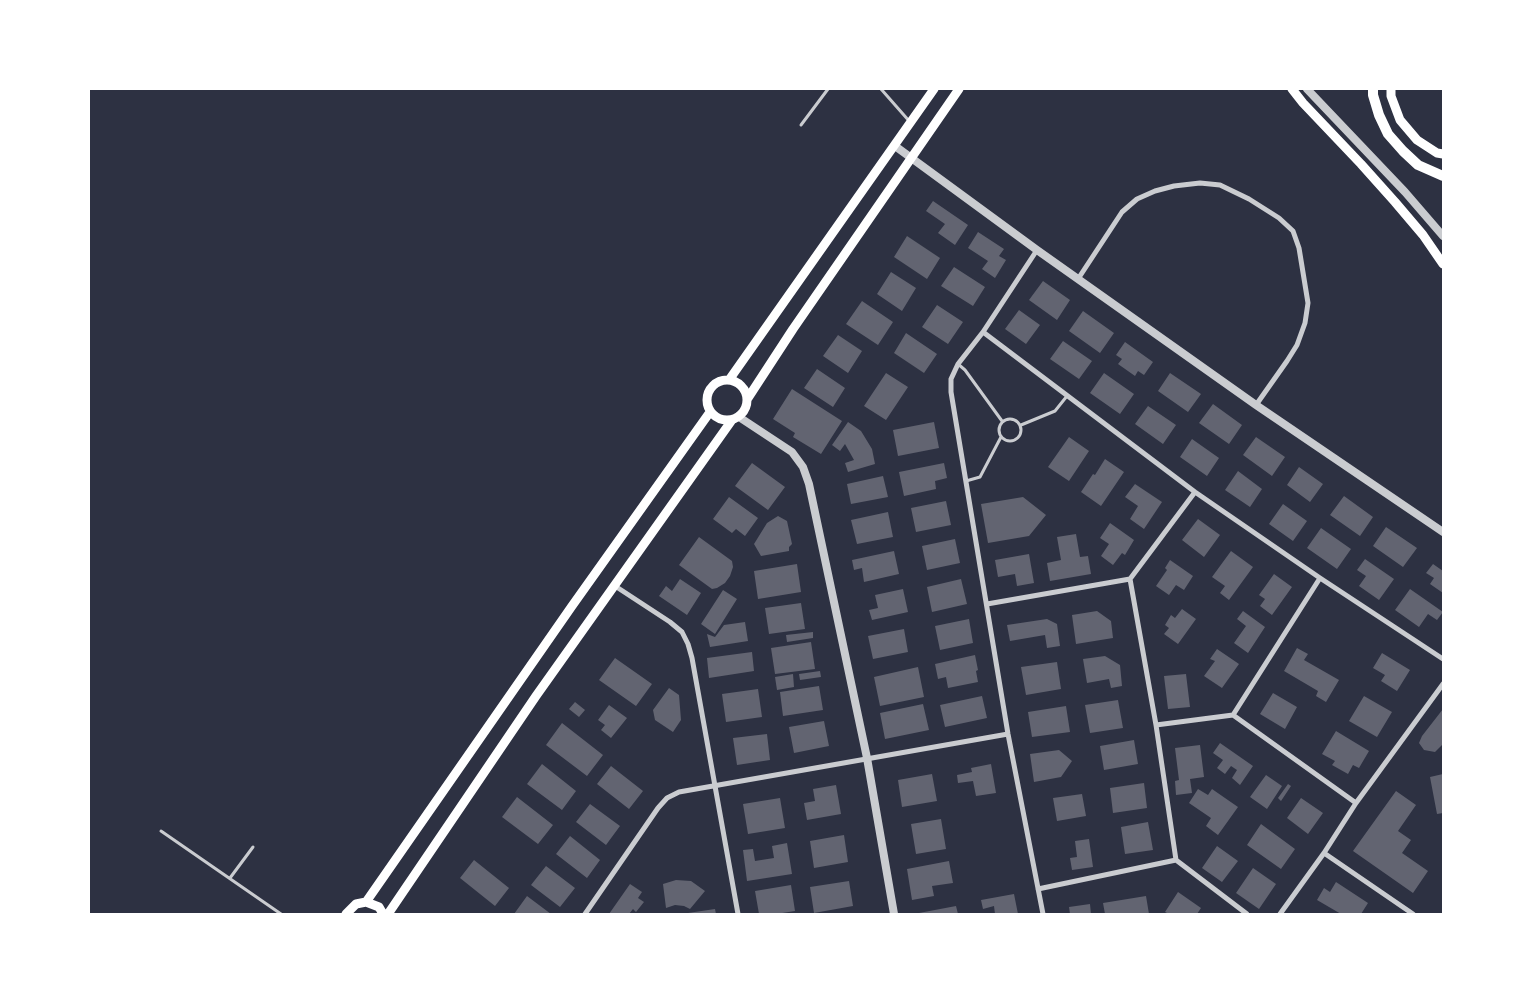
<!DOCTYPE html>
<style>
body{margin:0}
#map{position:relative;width:1532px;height:1003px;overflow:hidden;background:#2d3142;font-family:Karla,sans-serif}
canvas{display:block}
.frame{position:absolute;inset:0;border:90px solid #fff;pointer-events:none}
</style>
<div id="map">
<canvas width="1532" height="1003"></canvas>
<div class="frame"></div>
</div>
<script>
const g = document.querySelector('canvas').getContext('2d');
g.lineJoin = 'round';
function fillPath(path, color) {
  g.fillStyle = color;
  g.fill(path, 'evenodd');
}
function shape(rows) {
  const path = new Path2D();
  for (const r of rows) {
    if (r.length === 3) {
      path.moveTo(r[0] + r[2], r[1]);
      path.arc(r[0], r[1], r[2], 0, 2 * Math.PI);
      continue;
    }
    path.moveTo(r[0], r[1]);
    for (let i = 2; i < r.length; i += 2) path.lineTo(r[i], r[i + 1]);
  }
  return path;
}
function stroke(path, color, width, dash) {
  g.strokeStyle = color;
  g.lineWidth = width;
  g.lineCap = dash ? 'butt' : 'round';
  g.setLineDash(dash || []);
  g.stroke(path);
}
const building = shape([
 [933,201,968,225,955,245,938,233,945,224,926,211],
 [978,232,1004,249,999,256,1006,260,995,278,982,269,988,261,968,248],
 [907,236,940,258,927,279,894,257],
 [954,267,985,287,973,306,941,286],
 [891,272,916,288,902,311,877,294],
 [1043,281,1070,300,1057,320,1029,300],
 [862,301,893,322,878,345,846,324],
 [937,305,963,322,948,344,922,327],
 [1019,310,1040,325,1026,344,1005,329],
 [1083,311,1114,333,1100,353,1069,331],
 [906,333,937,354,924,373,894,353],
 [838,335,862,351,848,373,823,356],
 [1063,341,1092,361,1079,379,1050,359],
 [1125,342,1153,362,1144,375,1138,371,1135,376,1118,364,1122,359,1116,355],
 [817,369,845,388,833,407,804,388],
 [886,373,908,387,886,420,864,406],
 [1104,373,1134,394,1120,414,1090,393],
 [1170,373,1201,394,1188,412,1158,391],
 [792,389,842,421,821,454,793,437,795,433,773,419],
 [1213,404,1242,425,1229,444,1199,423],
 [1148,406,1176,425,1163,444,1135,424],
 [848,422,861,431,872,449,875,464,848,472,845,463,854,460,845,444,840,451,832,445],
 [934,422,939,448,898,456,893,430],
 [1069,437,1089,451,1069,481,1048,467],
 [1256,437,1285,457,1272,476,1243,455],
 [1192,439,1219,458,1207,476,1180,457],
 [1105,459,1124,472,1101,506,1081,492,1093,474,1095,475],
 [752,463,785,487,768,510,735,486],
 [944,463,947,478,935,481,936,489,904,496,899,472],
 [1299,467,1323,484,1310,502,1287,485],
 [1238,471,1262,489,1250,507,1225,490],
 [883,476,888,497,851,504,847,484],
 [1135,484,1162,502,1144,529,1130,519,1138,506,1125,497],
 [1344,496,1373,517,1360,536,1330,515],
 [729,497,758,518,745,536,736,529,732,533,713,519],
 [1023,497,1046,515,1029,536,988,543,981,504],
 [946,501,951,525,916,532,911,508],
 [1283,504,1307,521,1293,541,1269,524],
 [888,512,893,537,857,544,851,520],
 [778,516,787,521,792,544,789,547,789,551,761,556,754,544,767,523],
 [1198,519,1220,535,1204,557,1182,540],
 [1110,523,1134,540,1125,555,1122,553,1113,565,1101,556,1109,544,1100,538],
 [1386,527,1417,548,1403,567,1373,546],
 [1321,528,1351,549,1337,569,1307,548],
 [1076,534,1080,557,1088,556,1091,574,1050,581,1047,563,1061,560,1057,537],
 [699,537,732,561,733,567,730,576,725,583,717,588,712,589,679,565],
 [955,539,960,563,927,570,922,546],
 [894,551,899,574,864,582,862,568,854,570,852,560],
 [1231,551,1253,567,1229,600,1220,593,1225,586,1212,577],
 [1029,554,1034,583,1017,586,1015,574,998,577,995,560],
 [1365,559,1394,579,1379,600,1359,586,1366,576,1357,570],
 [1170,560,1193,576,1184,590,1176,585,1169,595,1156,586,1167,570,1165,568],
 [797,564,801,592,758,599,754,571],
 [1433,564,1443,571,1443,593,1430,584,1434,578,1426,573],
 [1274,574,1292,587,1272,615,1260,606,1265,599,1259,595],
 [680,579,701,593,687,615,659,596,666,586,672,591],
 [961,579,967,604,932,612,927,587],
 [903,589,908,612,872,620,869,610,878,608,875,595],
 [1410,589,1443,612,1437,620,1428,614,1419,627,1395,610],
 [723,590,737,599,715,634,701,624],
 [801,603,805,629,769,634,765,608],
 [1182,609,1196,619,1178,644,1164,634,1169,628,1165,625,1171,615,1175,618],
 [1097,611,1111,621,1113,638,1076,644,1072,615],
 [1243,611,1265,627,1248,653,1234,643,1246,626,1237,619],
 [969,619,973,643,940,650,935,626],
 [1047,619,1057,624,1060,646,1047,648,1045,635,1010,641,1007,625],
 [745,622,748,641,710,647,707,634,715,637,724,625],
 [904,629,908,652,873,659,868,636],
 [813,632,813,638,787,642,786,635],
 [811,642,815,669,775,674,771,648],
 [1297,648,1308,654,1304,660,1339,680,1326,702,1316,696,1318,691,1284,671],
 [1217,649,1239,664,1222,688,1204,676,1215,661,1210,659],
 [752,652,754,671,709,678,707,658],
 [1382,653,1410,670,1397,691,1381,681,1385,675,1373,668],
 [975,655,978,670,976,671,978,682,948,688,946,677,938,679,935,664],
 [1105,656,1120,665,1122,686,1111,688,1109,679,1087,683,1083,659],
 [615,658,652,684,636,706,599,680],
 [1057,662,1061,689,1026,695,1021,667],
 [918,667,924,697,880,706,874,677],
 [820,671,821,677,800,680,799,674],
 [793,674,794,687,777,690,775,677],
 [1186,674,1190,707,1168,709,1164,676],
 [819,686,823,710,783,716,780,692],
 [669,688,679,695,681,720,673,732,655,720,653,710],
 [758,689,762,717,726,722,722,694],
 [1273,693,1297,707,1285,729,1260,714],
 [982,696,987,718,945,727,940,705],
 [1364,696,1392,712,1377,737,1349,721],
 [1118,700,1123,728,1090,733,1085,705],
 [575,702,585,710,579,717,569,709],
 [923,704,929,730,885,739,880,713],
 [609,705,627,718,611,738,601,730,605,725,598,720],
 [1066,706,1070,732,1032,737,1028,712],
 [1443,709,1443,744,1435,752,1424,750,1419,743,1422,736],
 [824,721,829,746,794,753,789,727],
 [562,723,603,755,587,776,546,745],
 [1336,731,1369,751,1359,768,1353,765,1348,774,1332,765,1335,761,1322,754],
 [767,734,770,760,737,765,733,738],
 [1134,740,1138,764,1104,770,1100,746],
 [1220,743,1253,766,1240,785,1232,778,1237,770,1231,766,1225,774,1217,768,1223,760,1213,753],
 [1200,745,1204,777,1190,779,1192,793,1176,795,1175,781,1179,780,1175,748],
 [1059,750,1072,761,1061,777,1034,782,1030,754],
 [542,764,576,791,562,810,527,784],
 [991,764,996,793,976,796,973,781,958,783,957,775,972,772,971,768],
 [611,766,643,791,629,809,597,784],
 [932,774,937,801,902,807,898,780],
 [1443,774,1443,813,1437,814,1430,777],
 [1266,775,1282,786,1267,809,1250,797],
 [1144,783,1147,808,1113,813,1110,788],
 [1288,784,1291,786,1281,801,1278,798],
 [836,785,841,814,807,820,804,803,815,801,813,789],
 [1198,789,1208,795,1212,789,1238,807,1218,835,1206,826,1211,818,1189,803],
 [1396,791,1416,805,1398,831,1411,840,1402,853,1428,871,1413,893,1353,851],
 [1082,794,1086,816,1057,821,1053,798],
 [517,797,553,825,538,844,502,817],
 [780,798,785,828,748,834,743,804],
 [1301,798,1323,813,1308,834,1287,818],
 [590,804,620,826,606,845,576,822],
 [941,819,946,849,916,854,911,824],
 [1148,822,1153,850,1125,854,1121,827],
 [1261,824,1295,849,1281,869,1247,845],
 [844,835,848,862,814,868,810,841],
 [570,836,600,860,587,878,556,854],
 [1089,839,1093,867,1072,870,1070,858,1077,857,1075,841],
 [787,843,792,874,747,881,743,850,753,849,755,861,774,858,772,846],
 [1217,846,1238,861,1222,882,1202,868],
 [474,860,509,888,495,906,460,878],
 [949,861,953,883,932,886,934,896,912,900,907,869],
 [546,866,575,888,560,907,531,885],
 [1253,868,1276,884,1259,909,1236,893],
 [676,880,691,881,705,891,690,909,684,906,675,905,666,908,663,884],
 [849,881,853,906,814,913,810,887],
 [1336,882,1368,903,1361,914,1341,914,1317,900,1324,888,1330,892],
 [630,884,642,892,638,898,644,902,636,912,633,909,629,914,609,914],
 [791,885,795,911,776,914,759,914,755,891],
 [1178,892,1201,908,1197,914,1169,914,1165,912],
 [1014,894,1018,914,995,914,994,906,983,909,981,900],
 [527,896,551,914,514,914],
 [1146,896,1149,914,1105,914,1103,903],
 [1090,904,1091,914,1070,914,1069,907],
 [956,906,958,914,919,914,919,913],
 [715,909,716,914,688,914,688,913]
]);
const service = shape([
 [881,89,910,122],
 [801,125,828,89],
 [958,364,965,370,1002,421],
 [1010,430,11],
 [1021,425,1055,411,1067,396],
 [966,481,980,477,1001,437],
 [161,831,281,914],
 [230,878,253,847]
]);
const minor = shape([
 [1037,250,983,332,958,364,951,379,951,392,1008,734,1043,914],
 [1078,279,1122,212,1137,199,1155,191,1174,186,1200,183,1220,185,1249,199,1279,218,1293,231,1299,248,1308,303,1305,323,1297,345,1287,361,1256,405],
 [983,332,1195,492,1320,578,1443,659],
 [1195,492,1130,579,1156,725,1176,860,1247,914],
 [1320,578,1233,715,1356,803],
 [615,586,670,622,682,632,688,644,692,658,738,914],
 [987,604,1130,579],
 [1156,725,1233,715],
 [1324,853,1413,914],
 [1038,889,1176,860],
 [585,914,658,808,667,798,679,792,1008,734],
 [1280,914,1324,853,1356,803,1443,684]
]);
const tertiary = shape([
 [1307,89,1405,192,1443,236],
 [895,146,1037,250,1256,405,1443,532],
 [739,417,792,452,803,467,809,484,867,758,894,914]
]);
const secondary = shape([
 [1292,89,1303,103,1361,164,1395,202,1423,235,1443,264],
 [1391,89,1391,96,1400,120,1417,140,1437,153,1443,154],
 [727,400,20],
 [729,380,934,89],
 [748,398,793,329,959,89],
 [366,902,572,606,710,412],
 [346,914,356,904,366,902,379,907,383,914],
 [388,914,536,696,732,420]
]);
const trunk = shape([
 [1373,89,1373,95,1379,115,1388,134,1403,151,1418,165,1443,176]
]);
fillPath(building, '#626471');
stroke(service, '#caccd0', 3);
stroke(minor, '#caccd0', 5);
stroke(tertiary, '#caccd0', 8);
stroke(secondary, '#fff', 9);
stroke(trunk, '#fff', 10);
</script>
